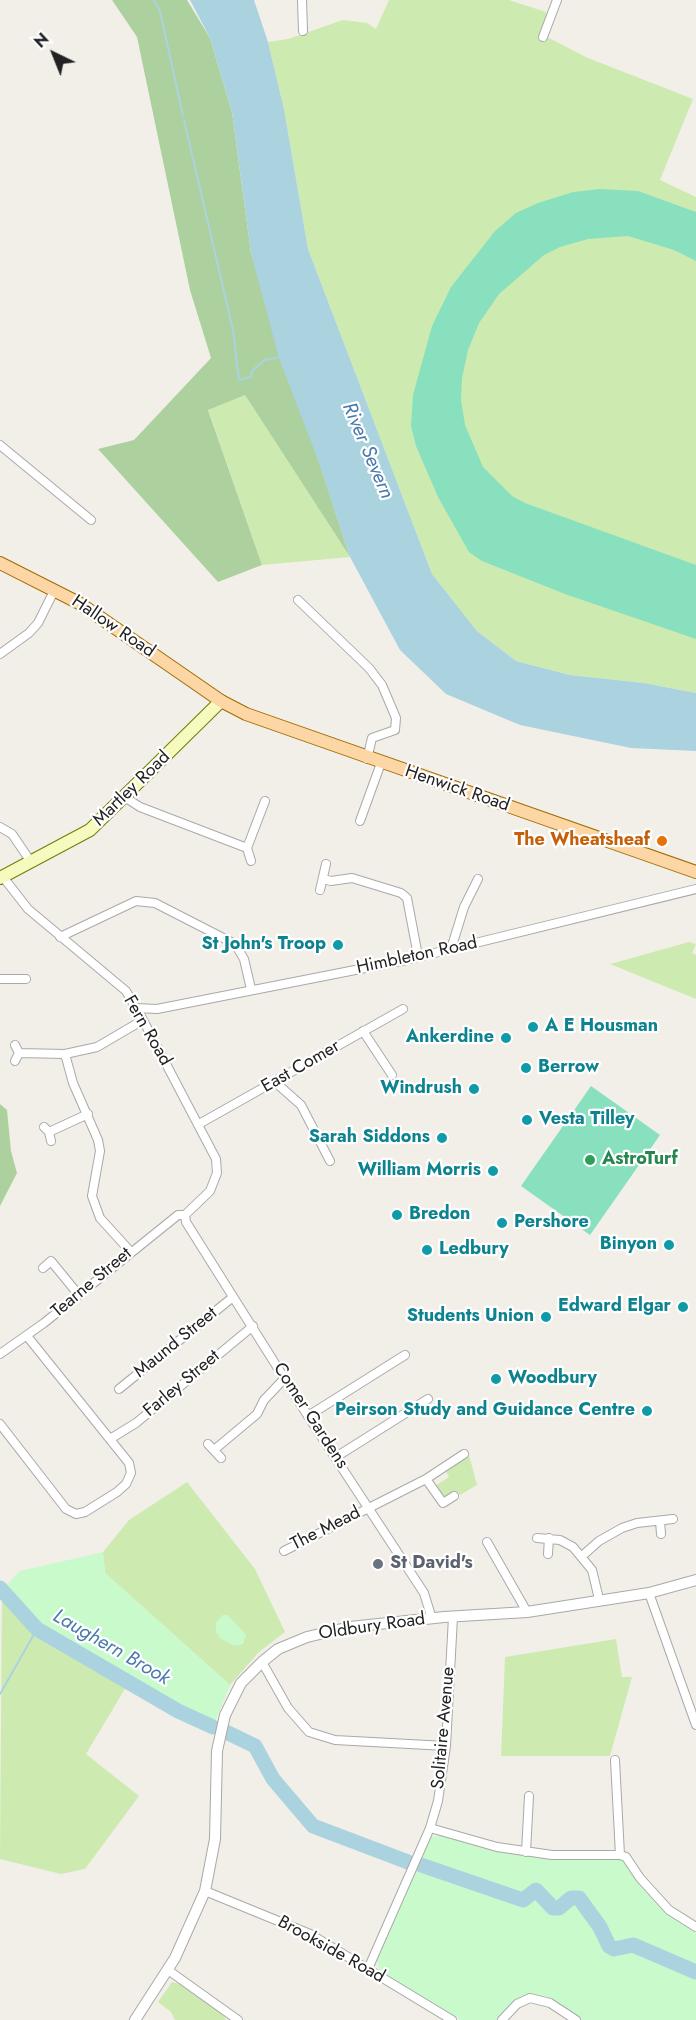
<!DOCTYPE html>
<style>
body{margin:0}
#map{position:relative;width:696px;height:2020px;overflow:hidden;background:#f2efe9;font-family:Jost,sans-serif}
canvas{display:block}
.north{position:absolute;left:24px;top:24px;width:60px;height:60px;-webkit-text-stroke:4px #fff;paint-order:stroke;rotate:317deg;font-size:16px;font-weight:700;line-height:24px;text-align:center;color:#222}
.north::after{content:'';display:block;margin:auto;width:21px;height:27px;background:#222;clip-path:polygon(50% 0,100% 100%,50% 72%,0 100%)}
</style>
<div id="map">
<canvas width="696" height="2020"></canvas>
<div class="north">N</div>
</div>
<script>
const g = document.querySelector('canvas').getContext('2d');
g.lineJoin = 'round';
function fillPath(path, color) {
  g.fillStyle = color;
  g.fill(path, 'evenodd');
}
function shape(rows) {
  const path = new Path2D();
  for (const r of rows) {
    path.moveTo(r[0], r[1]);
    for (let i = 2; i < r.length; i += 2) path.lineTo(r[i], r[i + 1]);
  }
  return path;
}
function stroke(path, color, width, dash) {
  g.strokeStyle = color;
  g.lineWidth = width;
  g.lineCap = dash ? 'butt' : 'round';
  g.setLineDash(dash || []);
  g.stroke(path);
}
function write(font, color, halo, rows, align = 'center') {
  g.font = font + ' Jost,sans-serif';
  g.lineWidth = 4.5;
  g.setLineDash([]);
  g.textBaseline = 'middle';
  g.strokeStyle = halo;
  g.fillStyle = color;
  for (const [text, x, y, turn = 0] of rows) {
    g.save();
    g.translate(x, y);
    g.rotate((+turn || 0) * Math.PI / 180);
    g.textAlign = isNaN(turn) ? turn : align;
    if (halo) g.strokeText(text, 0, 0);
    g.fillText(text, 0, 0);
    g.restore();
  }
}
const grass = shape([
 [389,0,509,0,546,12,547,37,588,58,693,99,660,180,696,197,696,693,644,683,570,675,516,661,477,631,432,574,308,249,284,109,268,42,288,39,343,20,367,23,376,29],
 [245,395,350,557,262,565,208,409],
 [689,942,696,944,692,953,696,955,696,999,610,964],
 [469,1455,477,1485,460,1495,457,1491,442,1498,435,1486,449,1477,445,1470],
 [187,1482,255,1569,285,1632,259,1652,230,1685,105,1573,103,1552,129,1520],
 [2,1590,37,1629,129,1682,86,1754,139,1796,85,1869,61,1874,0,1859],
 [616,1639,622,1677,632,1677,610,1756,501,1756,505,1657],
 [172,1982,183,1985,222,2013,226,2020,175,2020,171,2012,158,2002]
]);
const forest = shape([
 [112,0,187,0,210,38,232,112,251,253,350,557,245,395,208,410,262,565,218,582,98,449,134,440,211,358,190,290,137,37],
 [0,1104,7,1110,11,1151,17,1173,0,1206]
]);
const park = shape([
 [103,1552,105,1573,230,1685,213,1727,178,1711,37,1629,2,1590,20,1571],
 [223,1615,228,1615,246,1635,243,1644,234,1646,220,1638,216,1632,216,1622],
 [439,1835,504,1852,551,1859,623,1858,654,1901,667,1914,696,1933,696,2020,581,2020,546,1996,530,1995,512,2002,498,2020,461,2020,380,1972,377,1960,413,1874,428,1842,431,1837]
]);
const pitch = shape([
 [600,189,638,191,696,212,696,261,674,250,628,236,588,239,560,247,544,255,499,294,479,323,468,350,462,378,461,400,465,425,483,467,512,496,525,503,696,565,696,639,565,594,482,561,469,552,438,497,416,446,411,426,413,395,432,326,451,287,495,231,516,213,538,203,573,192],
 [591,1086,660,1135,590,1235,521,1186]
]);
const water = shape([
 [190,0,254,0,268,42,284,109,308,249,432,574,477,631,516,661,570,675,644,683,696,693,696,751,631,748,520,725,446,694,400,650,350,557,318,460,279,358,251,253,232,112,210,38]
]);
const stream = shape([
 [154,0,160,11,183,116],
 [184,120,233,330,239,380,251,377,252,371,264,360,281,357],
 [0,1694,37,1629]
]);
const river = shape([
 [0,1588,37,1629,178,1711,213,1727],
 [226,1732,255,1746,273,1779,313,1826,408,1862],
 [421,1865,523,1900,536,1890,553,1908,559,1908,571,1898,579,1898,600,1927,609,1946,614,1949,633,1945,696,1972]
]);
const minor = shape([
 [302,0,303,31],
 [543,37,557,0],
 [0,445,91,520],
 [298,600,369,668,382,685,396,718,395,730,372,738,367,759],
 [0,654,29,633,38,623,55,589],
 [126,798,140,807,247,848],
 [360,821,381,763],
 [0,827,12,834,31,862],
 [251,861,247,848,265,801],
 [3,877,28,909,126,991,143,1020,216,1159,217,1173,210,1191,185,1215],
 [323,879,331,881,352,878,401,893,407,898,418,956],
 [320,890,326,864],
 [60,937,136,901,155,903,235,944,244,959,251,989],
 [451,949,464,907,478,879],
 [0,979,26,979],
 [136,1008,157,1009,406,960,696,889],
 [363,1031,392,1075],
 [15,1045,19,1053,15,1061],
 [19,1053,65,1054,97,1047,143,1020],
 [65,1054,73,1083,98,1140,100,1151,92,1196,100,1218,130,1251],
 [275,1082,301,1105,330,1161],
 [199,1124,403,1009],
 [44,1127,49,1132,51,1141],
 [49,1132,88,1114],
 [185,1215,186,1222,308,1416,424,1593,432,1619],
 [43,1268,51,1261,78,1294],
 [0,1354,44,1323,178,1215,185,1215],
 [119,1389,233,1297],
 [308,1416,405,1355],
 [0,1424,66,1509,76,1514,85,1512,117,1492,126,1484,131,1473,129,1463,27,1336],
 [110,1439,136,1423,253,1326],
 [208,1444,221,1458],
 [214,1450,257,1414,264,1400,285,1378],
 [336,1457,428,1399],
 [426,1479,443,1503,454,1496],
 [660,1521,661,1534],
 [537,1538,560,1540,573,1547,592,1570,599,1599],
 [487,1542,527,1612],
 [284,1551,426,1479,464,1454],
 [548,1554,549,1538],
 [582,1556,599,1541,622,1528,637,1523,673,1519],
 [649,1593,696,1725],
 [262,1662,288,1708,309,1732,335,1740,446,1746],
 [615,1760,620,1855,626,1857,640,1878,669,1910,696,1927],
 [430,1828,497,1847,552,1855,620,1855],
 [526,1852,529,1796],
 [205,1891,310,1934,452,2020],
 [368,1969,430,1828,438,1801,446,1746,453,1617],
 [168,1970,238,2020],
 [502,2020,517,2004,530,1998,550,2003,576,2020]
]);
const tertiary = shape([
 [135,2020,175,1958,205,1891,215,1839,217,1751,225,1715,241,1683,262,1662,278,1649,307,1637,350,1627,444,1617,527,1612,649,1593,696,1580]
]);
const secondary = shape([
 [0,878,90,830,221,701]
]);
const primary = shape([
 [0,563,79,603,221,701,246,714,696,872]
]);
const markers = [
 [662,841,6,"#e8710a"],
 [338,945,6,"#0f9aa8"],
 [533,1027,6,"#0f9aa8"],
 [506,1038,6,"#0f9aa8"],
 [526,1068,6,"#0f9aa8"],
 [474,1089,6,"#0f9aa8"],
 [527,1120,6,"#0f9aa8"],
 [442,1138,6,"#0f9aa8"],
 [590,1160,6,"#2e9e5b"],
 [493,1171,6,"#0f9aa8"],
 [397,1215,6,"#0f9aa8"],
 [502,1223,6,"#0f9aa8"],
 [669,1245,6,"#0f9aa8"],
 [427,1250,6,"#0f9aa8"],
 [683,1307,6,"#0f9aa8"],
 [546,1317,6,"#0f9aa8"],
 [496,1379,6,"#0f9aa8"],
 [647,1411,6,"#0f9aa8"],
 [378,1564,6,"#6b7280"]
];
const streetNames = [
 ["Hallow Road",113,627,34],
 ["Martley Road",132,789,-44],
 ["Henwick Road",457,789,19],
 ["Himbleton Road",417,956,-12],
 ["Fern Road",147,1031,60],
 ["East Comer",301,1067,-30],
 ["Tearne Street",92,1283,-40],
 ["Maund Street",176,1343,-39],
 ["Farley Street",182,1384,-40],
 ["Comer Gardens",310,1416,57],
 ["The Mead",326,1529,-27],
 ["Oldbury Road",372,1627,-8],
 ["Solitaire Avenue",444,1728,-85],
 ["Brookside Road",331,1950,29]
];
const foodNames = [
 ["The Wheatsheaf",650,841]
];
const cultureNames = [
 ["St John's Troop",326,945],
 ["A E Housman",545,1027,"left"],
 ["Ankerdine",494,1038],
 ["Berrow",538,1068,"left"],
 ["Windrush",462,1089],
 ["Vesta Tilley",539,1120,"left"],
 ["Sarah Siddons",430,1138],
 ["William Morris",481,1171],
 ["Bredon",409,1215,"left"],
 ["Pershore",514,1223,"left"],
 ["Binyon",657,1245],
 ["Ledbury",439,1250,"left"],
 ["Edward Elgar",671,1307],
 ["Students Union",534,1317],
 ["Woodbury",508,1379,"left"],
 ["Peirson Study and Guidance Centre",635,1411]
];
const leisureNames = [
 ["AstroTurf",602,1160]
];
const worshipNames = [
 ["St David's",390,1564]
];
const waterNames = [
 ["River Severn",367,451,67],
 ["Laughern Brook",111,1648,30]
];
fillPath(grass, '#cdebb0');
fillPath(forest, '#add19e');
fillPath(park, '#c8facc');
fillPath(pitch, '#88e0be');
fillPath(water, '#aad3df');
stroke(stream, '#aad3df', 2);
stroke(river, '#aad3df', 15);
stroke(minor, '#a9a9a9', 10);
stroke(tertiary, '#a9a9a9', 12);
stroke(secondary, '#707d05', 14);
stroke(primary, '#a06b00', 14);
stroke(minor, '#fff', 8);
stroke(tertiary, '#fff', 10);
stroke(secondary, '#f7fabf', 12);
stroke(primary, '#fcd6a4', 12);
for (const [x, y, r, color] of markers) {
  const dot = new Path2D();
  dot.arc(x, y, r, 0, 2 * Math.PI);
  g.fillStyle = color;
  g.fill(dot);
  stroke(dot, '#fff', 2);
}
write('18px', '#222', '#fff', streetNames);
write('bold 18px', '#c56008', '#fff', foodNames, 'right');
write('bold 18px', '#0d838f', '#fff', cultureNames, 'right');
write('bold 18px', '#27864d', '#fff', leisureNames, 'left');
write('bold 18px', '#5b616d', '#fff', worshipNames, 'left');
write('italic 20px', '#4a7aab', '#fff', waterNames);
</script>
